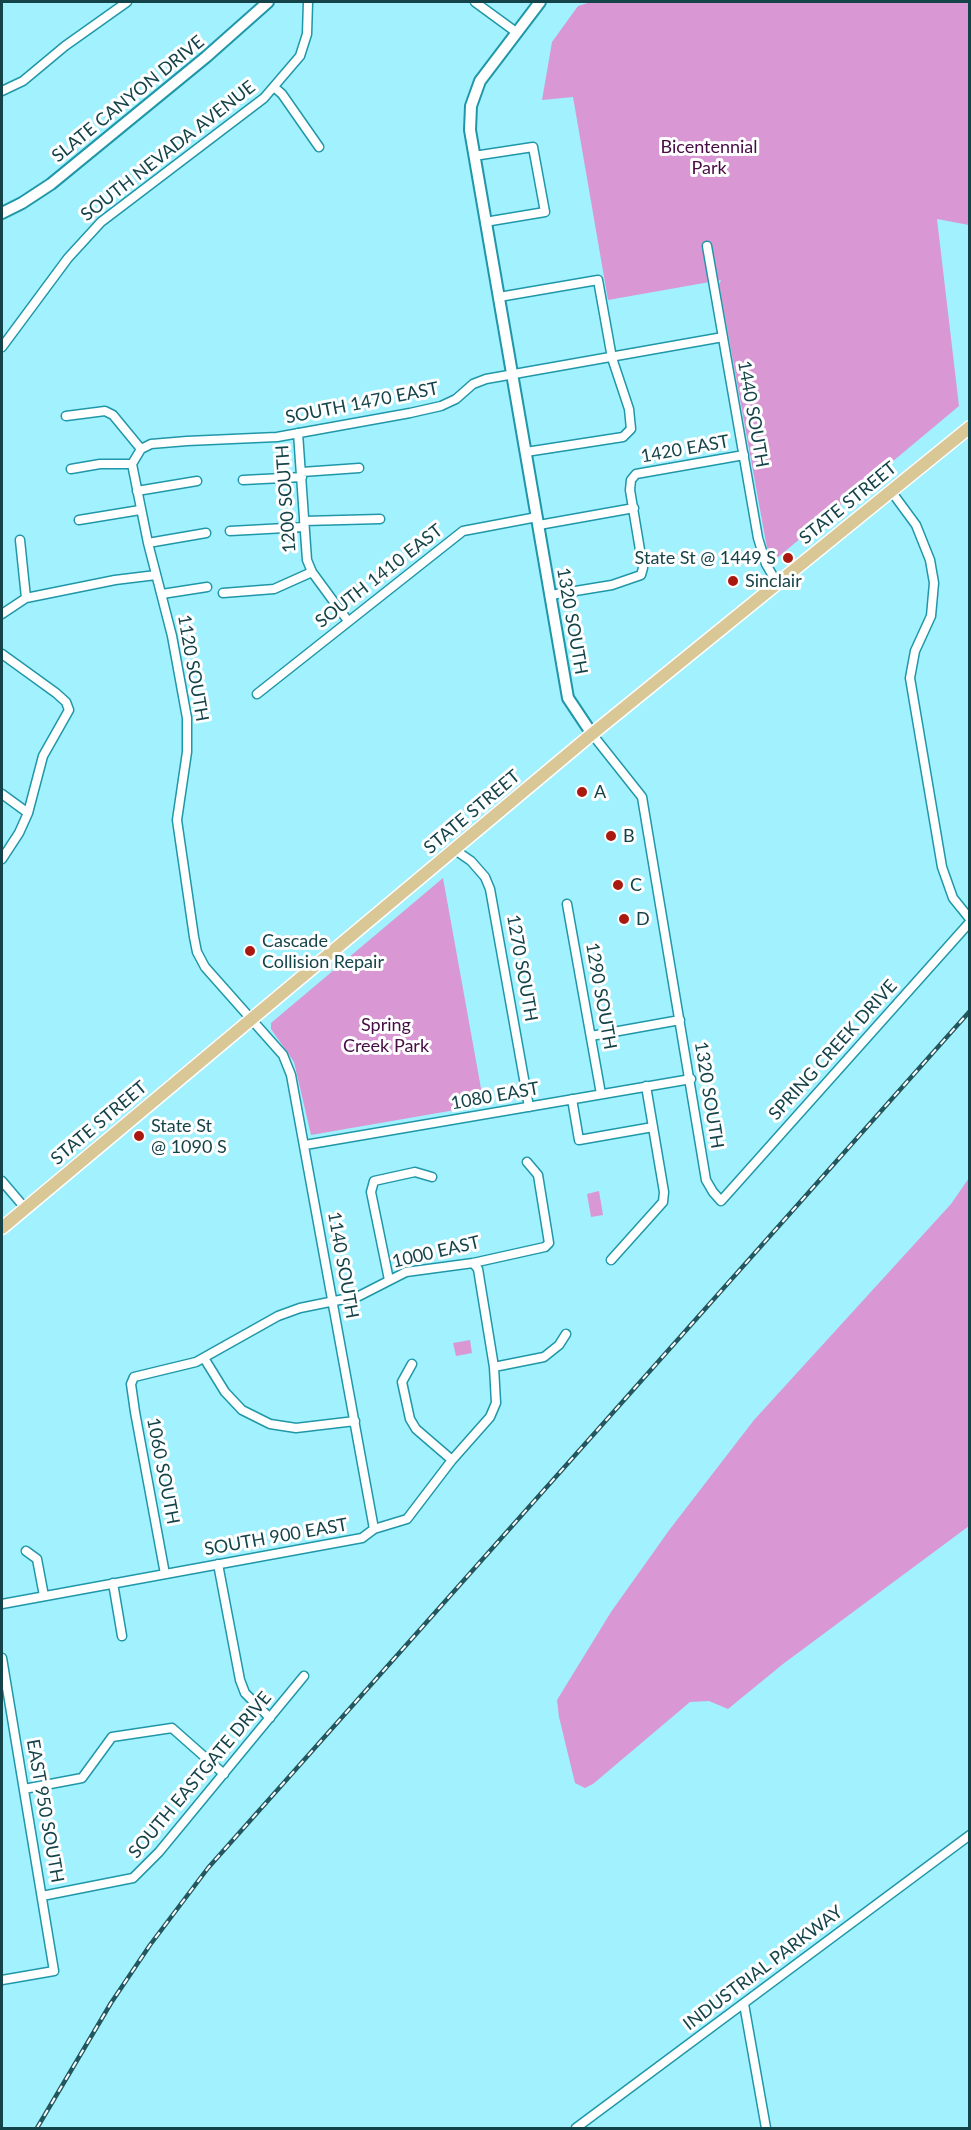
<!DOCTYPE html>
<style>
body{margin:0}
#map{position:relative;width:971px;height:2130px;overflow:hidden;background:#a1f1ff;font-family:Lato,sans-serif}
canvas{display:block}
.frame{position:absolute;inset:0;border:3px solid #15434a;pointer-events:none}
</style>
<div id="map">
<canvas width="971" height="2130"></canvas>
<div class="frame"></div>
</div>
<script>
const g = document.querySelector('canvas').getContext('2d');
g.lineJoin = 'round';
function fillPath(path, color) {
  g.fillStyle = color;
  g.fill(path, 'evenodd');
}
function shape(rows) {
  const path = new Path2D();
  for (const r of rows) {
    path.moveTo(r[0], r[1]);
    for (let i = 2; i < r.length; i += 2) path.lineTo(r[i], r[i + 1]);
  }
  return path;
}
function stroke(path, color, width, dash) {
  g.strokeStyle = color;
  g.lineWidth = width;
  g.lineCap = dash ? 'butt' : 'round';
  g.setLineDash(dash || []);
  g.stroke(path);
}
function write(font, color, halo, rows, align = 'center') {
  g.font = font + ' Lato,sans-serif';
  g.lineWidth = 6;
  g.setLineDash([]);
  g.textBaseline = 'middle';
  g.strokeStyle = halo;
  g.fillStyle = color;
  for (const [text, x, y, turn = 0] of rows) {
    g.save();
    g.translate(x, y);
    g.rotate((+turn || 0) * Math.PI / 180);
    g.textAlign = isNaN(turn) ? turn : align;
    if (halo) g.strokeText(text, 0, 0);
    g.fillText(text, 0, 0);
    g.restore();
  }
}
const green = shape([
 [591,2,969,2,969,225,937,219,959,406,777,558,770,555,767,548,719,284,721,280,608,300,573,97,542,100,552,42,578,6],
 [443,878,484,1105,311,1135,294,1062,271,1029,271,1023],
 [969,1178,969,1526,783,1664,728,1709,709,1701,690,1702,593,1784,585,1788,575,1783,559,1717,557,1700,611,1612,670,1529,754,1420,951,1204],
 [599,1191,603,1215,591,1217,587,1194],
 [470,1340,472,1353,456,1356,453,1343]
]);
const street = shape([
 [475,2,516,32],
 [274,87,282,94,319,147],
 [2,91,23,81,65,46,127,2],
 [474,156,533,147,545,212,485,222],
 [707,246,758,538,766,564,777,583],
 [499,297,598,280,612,358,629,409,631,429,623,437,526,452],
 [2,347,68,258,101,222,264,98,300,56,307,34,308,2],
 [66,416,105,411,113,415,141,449],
 [298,433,307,560,312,572,348,621],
 [141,449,132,464,148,543,172,636,187,718,187,752,177,820,194,937,197,952,205,967,283,1055,291,1075,374,1529],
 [141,449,151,444,187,441,277,437,410,413,441,406,456,399,473,384,486,379,723,337],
 [71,469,100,464,132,464],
 [302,472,359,468],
 [243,480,302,477],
 [137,491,197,481],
 [891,491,916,525,930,560,934,583,931,616,915,651,910,678,942,867,953,898,970,919],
 [79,520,140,510],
 [304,521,380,519],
 [539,525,634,508],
 [230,531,304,527],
 [20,540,26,598],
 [148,543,206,533],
 [223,593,274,589,312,572],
 [162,594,207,587],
 [551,595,612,585,641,575,643,568,630,490,631,480,636,474,744,455],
 [2,614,26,598,115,580,156,575],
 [2,654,56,693,66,702,69,710,43,756,28,813,19,833,2,859],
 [257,694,463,531,537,517],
 [592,734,642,797,706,1180,713,1192,721,1201,970,922],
 [2,794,28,813],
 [455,850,471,861,485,877,490,889,529,1107],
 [567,904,601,1094],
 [591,1036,680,1020],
 [572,1099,579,1140,653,1127],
 [305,1145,691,1079],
 [2,1181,25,1208],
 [611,1260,663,1202,664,1192,646,1086],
 [389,1280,371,1192,374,1181,415,1172,432,1177],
 [204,1358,225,1392,242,1410,270,1424,296,1428,355,1421],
 [412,1364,402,1382,410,1419,416,1429,452,1460],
 [494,1367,544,1357,559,1345,566,1334],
 [26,1551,37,1559,44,1596],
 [218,1564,240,1680,245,1693,270,1718],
 [165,1574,135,1412,131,1384,134,1377,196,1362,278,1316,300,1308,359,1296,406,1272,473,1263,545,1247,549,1243,538,1175,527,1162],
 [113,1583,122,1636],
 [2,1604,362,1538,374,1529,407,1519,452,1460,490,1417,496,1403,494,1367,478,1269,473,1263],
 [2,1658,54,1971,2,1980],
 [24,1789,82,1778,112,1737,172,1728,224,1774],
 [42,1896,133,1878,159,1852,304,1676],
 [744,2004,766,2128],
 [576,2128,970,1835]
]);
const secondary = shape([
 [540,2,480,81,471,106,470,130,568,698,592,734],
 [2,213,22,203,51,184,206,57,268,2]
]);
const primary = shape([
 [2,1228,592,734,970,427]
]);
const rail = shape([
 [37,2128,111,2003,150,1945,208,1868,970,1011]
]);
const markers = [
 [788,558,6,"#aa1910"],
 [733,581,6,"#aa1910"],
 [582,792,6,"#aa1910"],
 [611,836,6,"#aa1910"],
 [618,885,6,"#aa1910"],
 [624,919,6,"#aa1910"],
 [250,951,6,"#aa1910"],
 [139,1136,6,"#aa1910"]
];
const streetNames = [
 ["SLATE CANYON DRIVE",128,99,-39],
 ["SOUTH NEVADA AVENUE",168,151,-38],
 ["SOUTH 1470 EAST",362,403,-11],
 ["1440 SOUTH",753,414,80],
 ["1420 EAST",685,449,-10],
 ["1200 SOUTH",286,499,-94],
 ["STATE STREET",848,503,-39],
 ["SOUTH 1410 EAST",379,576,-38],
 ["1320 SOUTH",572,621,80],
 ["1120 SOUTH",193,668,80],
 ["STATE STREET",472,812,-40],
 ["1270 SOUTH",522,968,80],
 ["1290 SOUTH",601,996,80],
 ["SPRING CREEK DRIVE",833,1050,-48],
 ["1320 SOUTH",709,1095,81],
 ["1080 EAST",495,1096,-10],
 ["STATE STREET",99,1123,-40],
 ["1000 EAST",436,1252,-13],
 ["1140 SOUTH",343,1265,80],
 ["1060 SOUTH",163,1471,79],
 ["SOUTH 900 EAST",276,1537,-10],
 ["SOUTH EASTGATE DRIVE",200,1775,-50],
 ["EAST 950 SOUTH",45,1811,80],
 ["INDUSTRIAL PARKWAY",763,1968,-37]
];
const parkNames = [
 ["Bicentennial",709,147],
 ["Park",709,168],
 ["Spring",386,1025],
 ["Creek Park",386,1046]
];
const poiNames = [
 ["State St @ 1449 S",776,558,"right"],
 ["Sinclair",745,581],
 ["A",594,792],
 ["B",623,836],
 ["C",630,885],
 ["D",636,919],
 ["Cascade",262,941],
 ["Collision Repair",262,962],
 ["State St",151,1126],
 ["@ 1090 S",151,1147]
];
fillPath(green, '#d998d4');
stroke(street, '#2097a8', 11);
stroke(secondary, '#2097a8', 14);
stroke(primary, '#fff', 15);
stroke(street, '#fff', 8);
stroke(secondary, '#fff', 10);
stroke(primary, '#d9c796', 12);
stroke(rail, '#24565e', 4.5);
stroke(rail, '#fff', 2, [7]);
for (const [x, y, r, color] of markers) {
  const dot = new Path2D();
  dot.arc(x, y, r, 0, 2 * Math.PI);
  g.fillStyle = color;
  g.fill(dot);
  stroke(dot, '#fff', 2);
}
write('18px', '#15434a', '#fff', streetNames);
write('18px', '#460c44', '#fff', parkNames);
write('18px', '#15434a', '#fff', poiNames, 'left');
</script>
